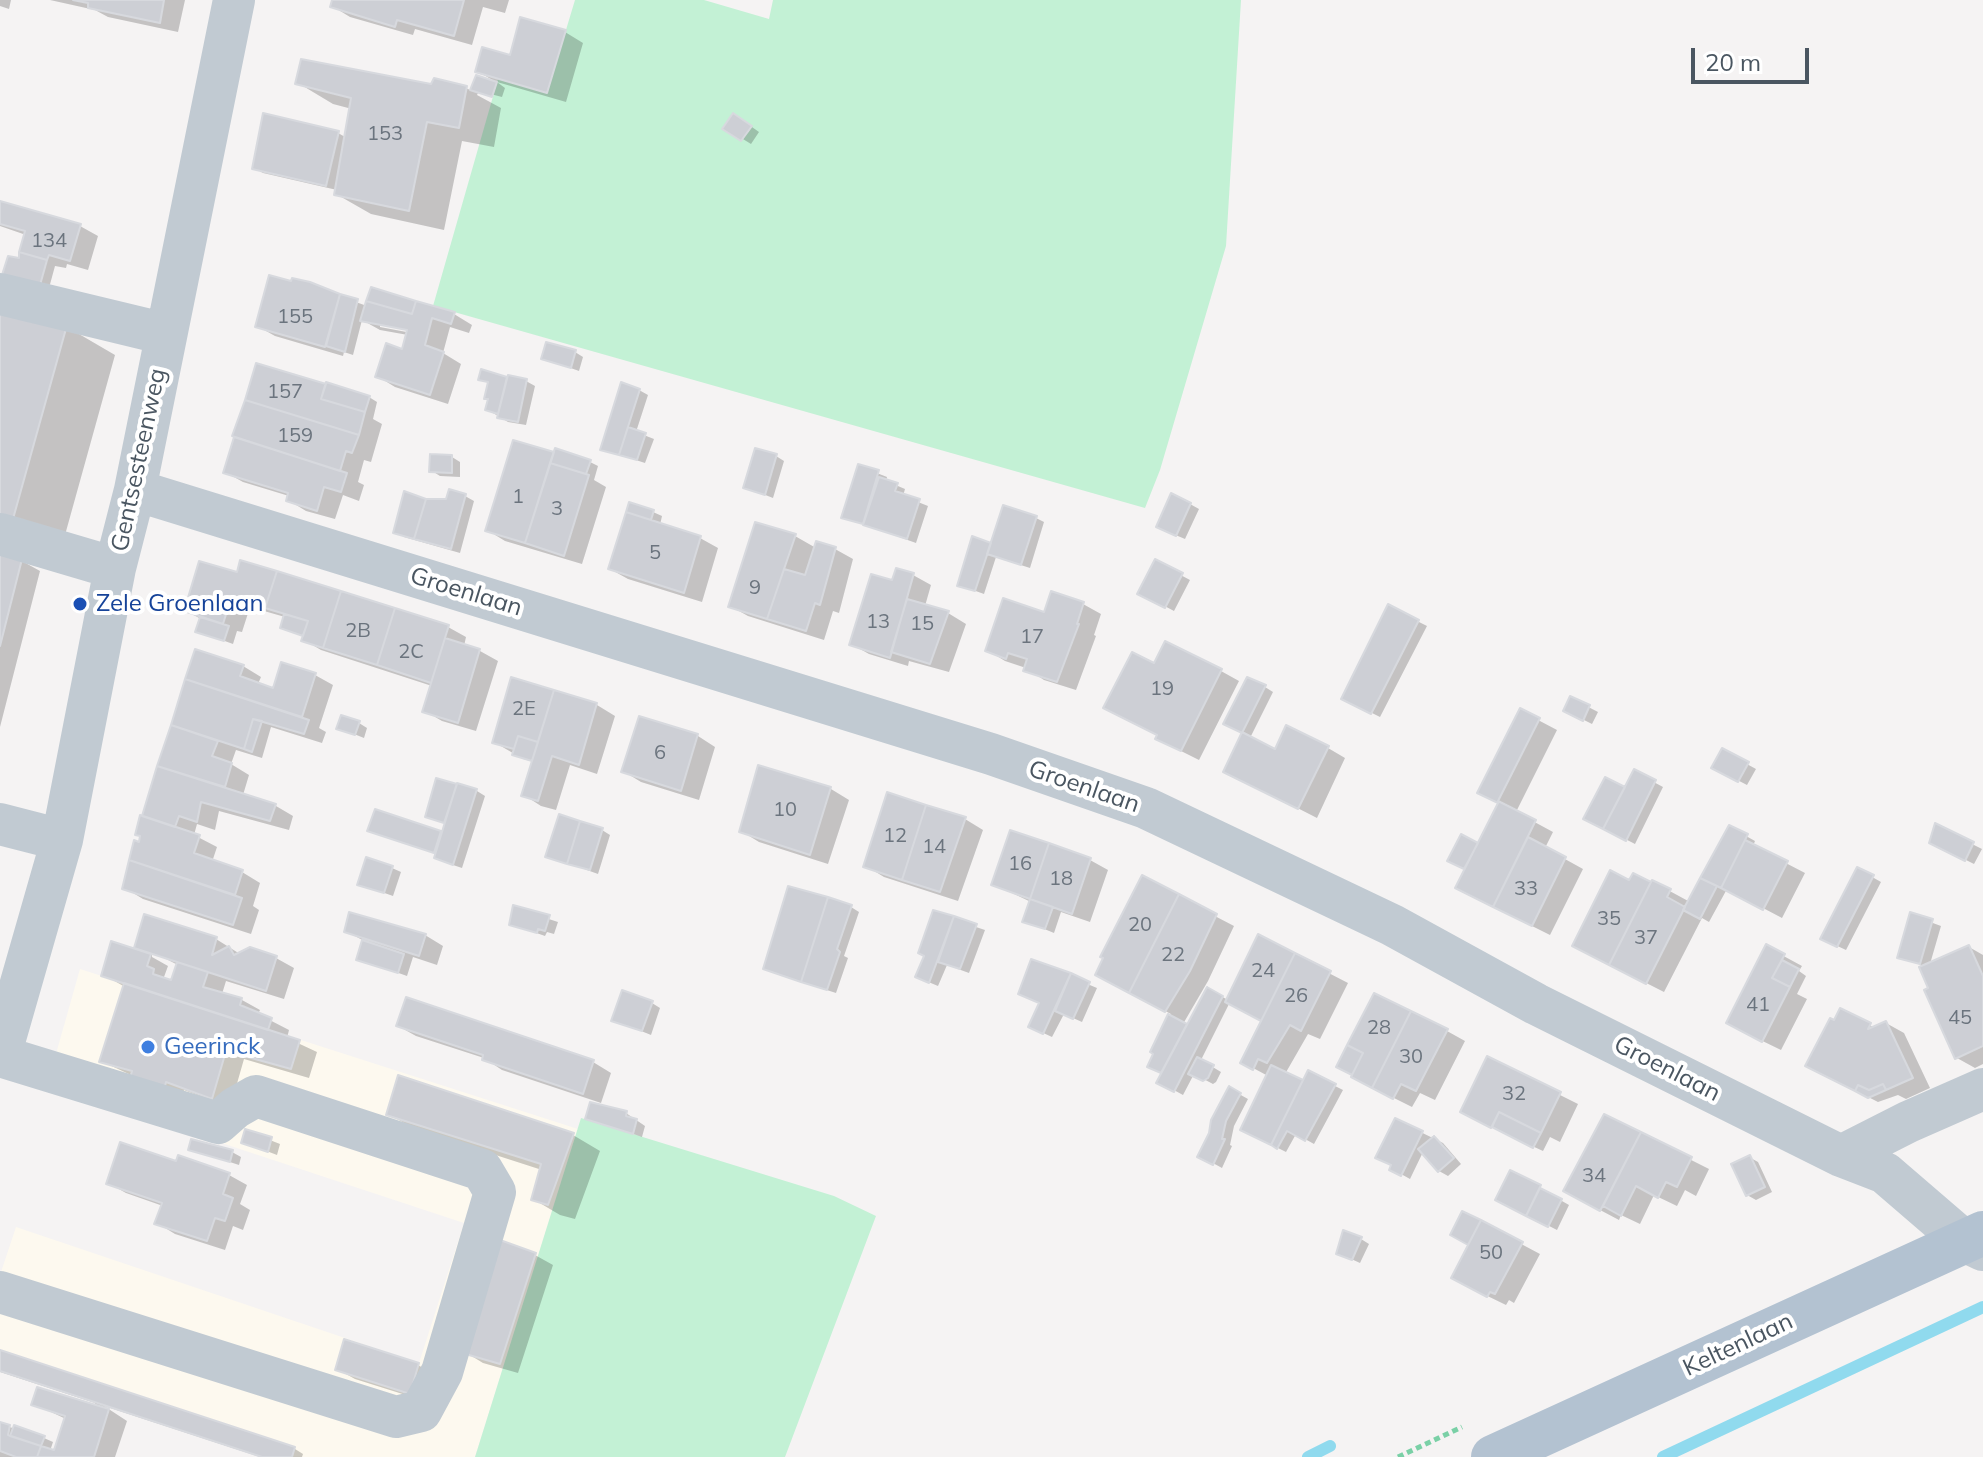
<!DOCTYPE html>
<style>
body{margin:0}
#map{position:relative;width:1983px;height:1457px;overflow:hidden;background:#f5f3f3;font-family:Mulish,sans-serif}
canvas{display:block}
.scale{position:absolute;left:1691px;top:48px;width:118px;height:36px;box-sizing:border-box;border:4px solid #4a5661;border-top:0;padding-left:10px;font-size:24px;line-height:28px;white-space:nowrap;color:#4a5661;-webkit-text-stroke:6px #fff;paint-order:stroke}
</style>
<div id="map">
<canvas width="1983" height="1457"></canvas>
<div class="scale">20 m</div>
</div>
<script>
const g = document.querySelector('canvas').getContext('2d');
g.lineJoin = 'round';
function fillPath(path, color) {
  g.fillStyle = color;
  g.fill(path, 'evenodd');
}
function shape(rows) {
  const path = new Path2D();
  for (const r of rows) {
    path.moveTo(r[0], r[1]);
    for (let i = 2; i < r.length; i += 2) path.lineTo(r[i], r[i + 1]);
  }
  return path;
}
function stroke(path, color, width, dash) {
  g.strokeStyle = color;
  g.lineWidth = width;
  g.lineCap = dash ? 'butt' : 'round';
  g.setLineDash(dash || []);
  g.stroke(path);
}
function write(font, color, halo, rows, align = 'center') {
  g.font = font + ' Mulish,sans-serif';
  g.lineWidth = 8;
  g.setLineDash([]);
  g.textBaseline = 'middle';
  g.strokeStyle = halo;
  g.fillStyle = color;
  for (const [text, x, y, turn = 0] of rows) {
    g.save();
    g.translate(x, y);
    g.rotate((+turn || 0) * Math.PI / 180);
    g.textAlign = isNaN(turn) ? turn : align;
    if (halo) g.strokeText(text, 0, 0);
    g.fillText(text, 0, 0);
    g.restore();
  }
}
const commercial = shape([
 [80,969,578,1129,475,1457,262,1457,0,1371,0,1275,16,1227,419,1363,464,1223,58,1089,48,1082]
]);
const green = shape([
 [575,0,704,0,769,19,773,0,1241,0,1226,246,1160,470,1145,508,433,306,498,79,547,93],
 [581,1118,834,1196,876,1216,785,1457,475,1457]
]);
const shadow = shape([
 [0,0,11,0,9,9,0,6],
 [50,0,185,0,178,32,108,17,95,10],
 [334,0,509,0,505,13,483,7,472,45,415,29,413,35,350,17,332,6],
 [565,32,583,43,566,102,497,82,505,88,502,97,479,91,477,95,501,108,494,147,462,141,444,230,371,214,336,194,337,190,263,173,254,168,338,133,347,138,352,109,333,104,298,83,433,86,466,88,472,91,477,77,494,81,477,71],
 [742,120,759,132,751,144,725,128],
 [0,203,80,226,98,236,88,270,67,264,66,268,55,266,49,288,13,279,21,261,26,235,0,226],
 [294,280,367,306,454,314,472,325,469,333,450,327,443,353,461,364,448,404,395,387,377,376,403,351,408,335,380,330,362,320,353,355,344,352,343,356,275,336,257,326],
 [380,322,417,330,417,334,380,327],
 [67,327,115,355,60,553,0,535],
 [575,352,583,357,579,371,543,358],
 [257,366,369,397,377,402,373,419,382,424,371,462,364,460,358,482,364,485,359,501,343,495,335,519,306,511,288,500,289,496,243,482,225,472],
 [483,371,508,379,526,381,535,386,526,425,508,422,488,410,490,384,481,379],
 [639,390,648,395,636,432,654,439,645,463,602,449],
 [515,443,590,462,598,466,594,480,606,487,582,564,505,541,487,530],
 [776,456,784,461,773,498,745,487],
 [452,457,460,462,460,477,440,476,432,471],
 [859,466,887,477,886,481,905,489,903,496,928,506,916,543,843,517],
 [465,496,474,501,460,553,404,537,395,532,426,501,447,501],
 [1190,504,1199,509,1185,539,1166,531],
 [653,512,662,516,660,525,700,538,718,548,702,602,628,579,610,569],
 [1036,518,1044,522,1030,568,996,557,984,594,959,585,992,545],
 [756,524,795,536,816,548,835,549,853,559,839,613,833,611,824,640,748,616,730,606],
 [0,555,22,561,40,571,0,727],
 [242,562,448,627,466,637,464,646,480,651,498,661,476,731,442,721,425,711,432,686,321,650,304,640,305,637,282,628,285,617,250,607,242,632,237,631,233,644,197,631,201,619,186,611,238,574],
 [1156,562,1190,580,1174,611,1140,593],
 [913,575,931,585,925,606,948,613,966,624,949,672,909,661,908,666,869,654,851,644],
 [1083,604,1101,614,1094,635,1096,636,1076,690,1044,680,1026,668,1005,661,987,650,1045,615],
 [1389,607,1427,626,1380,717,1352,703],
 [196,652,243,666,261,677,258,684,274,690,315,675,333,685,319,728,326,732,322,743,271,727,262,758,236,750,231,764,249,775,243,795,276,806,293,816,289,830,219,811,215,830,197,824,194,835,217,847,212,862,242,872,260,883,253,906,259,910,251,934,143,899,125,888,135,843,140,844,142,817],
 [1155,666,1221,671,1239,681,1199,760,1175,748],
 [512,679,597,705,615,716,597,774,570,765,556,810,541,806,524,795,534,762,523,759,494,742],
 [1265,687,1273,692,1250,738,1276,751,1328,748,1345,758,1317,818,1225,771,1244,733,1226,723],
 [1571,698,1598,712,1592,724,1574,715],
 [1521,711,1557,730,1516,812,1553,832,1545,848,1583,869,1550,935,1476,898,1467,869,1450,860,1479,846,1500,804,1480,792],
 [640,719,698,736,715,747,699,800,641,782,623,771],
 [359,723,367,728,364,738,339,728],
 [1723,751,1756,769,1747,785,1714,768],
 [760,767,831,789,849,800,828,864,759,842,741,831],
 [1635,772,1663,787,1635,844,1594,823,1626,790],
 [437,781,477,791,485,796,462,868,444,862,436,857,437,854,370,830,443,834,446,824,427,816],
 [965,819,983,830,958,901,884,877,866,866],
 [1936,826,1982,849,1974,864,1940,847],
 [1730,827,1755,841,1753,846,1805,873,1782,918,1727,889,1709,922,1702,918,1664,992,1593,956,1630,883,1652,885,1653,882,1690,902],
 [602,830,610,835,598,874,548,856],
 [1090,860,1108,870,1090,922,1061,912,1054,933,1025,921,1031,902,993,884],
 [392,868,401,872,393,896,359,884],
 [1858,869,1881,882,1846,950,1831,943],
 [1142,878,1234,926,1208,981,1183,1024,1188,1026,1208,989,1228,1000,1259,937,1348,983,1320,1039,1308,1034,1285,1074,1304,1083,1335,1086,1343,1090,1314,1144,1296,1134,1286,1152,1250,1134,1268,1076,1242,1062,1263,1021,1230,1002,1201,1060,1221,1072,1216,1082,1213,1084,1194,1074,1183,1095,1159,1082,1163,1073,1150,1066,1156,1054,1152,1051,1171,1014,1115,985],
 [851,907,859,912,844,956,848,958,836,993,774,973],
 [515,908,558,922,554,934,547,932,545,936,511,924],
 [934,913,985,930,969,973,947,965,938,986,926,981,926,956],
 [1911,915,1941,926,1930,964,1969,947,1983,955,1983,1064,1975,1068,1957,1058,1921,965,1899,957],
 [145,917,216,939,240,954,276,958,294,968,284,999,226,981,222,994,242,1000,260,1010,258,1014,289,1030,287,1038,317,1052,309,1078,244,1059,230,1108,184,1090,182,1099,101,1061,125,987,104,975,135,951],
 [152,952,178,965,172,982,164,977,168,966,152,957],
 [346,931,425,935,443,946,437,965,413,957,407,976,359,959,364,941],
 [1767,947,1802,966,1799,971,1806,976,1797,994,1807,999,1781,1050,1746,1033],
 [1032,961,1097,988,1082,1022,1064,1014,1052,1037,1039,1031,1041,1003],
 [652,1003,660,1008,651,1035,614,1020],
 [1841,1010,1875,1028,1886,1023,1904,1033,1930,1088,1906,1099,1898,1095,1878,1102,1825,1075,1835,1023],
 [398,1026,593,1062,611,1073,601,1103,502,1070,484,1058,416,1036],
 [1447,1031,1465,1041,1435,1100,1420,1093,1412,1107,1372,1087],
 [1488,1059,1578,1104,1560,1142,1550,1137,1543,1151,1480,1122],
 [1230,1089,1248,1099,1234,1126,1230,1145,1232,1146,1222,1168,1200,1156],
 [626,1113,645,1126,642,1137,588,1118],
 [388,1114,573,1135,600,1151,575,1219,560,1215,533,1199,542,1170,415,1129],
 [1604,1116,1709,1169,1696,1196,1685,1190,1677,1206,1654,1195,1640,1224,1621,1215,1619,1220,1583,1201],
 [1396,1120,1443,1143,1461,1164,1448,1176,1439,1171,1423,1152,1410,1179,1392,1169],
 [247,1131,280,1144,277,1155,243,1142],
 [190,1149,232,1152,241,1157,239,1165],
 [1749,1157,1758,1162,1772,1192,1756,1200,1747,1195],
 [177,1163,229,1175,247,1185,240,1204,250,1210,243,1230,233,1226,225,1250,175,1234,157,1223,163,1206,126,1193,108,1183],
 [1511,1172,1569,1205,1557,1230,1506,1204],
 [1463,1213,1540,1254,1514,1303,1509,1300,1506,1305,1471,1288,1470,1244,1452,1234],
 [1361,1239,1369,1244,1360,1263,1338,1253],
 [535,1255,553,1265,518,1373,483,1363,465,1352],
 [346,1342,418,1365,436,1376,428,1402,355,1379,337,1369],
 [0,1352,295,1449,303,1454,302,1457,260,1457,104,1406,127,1421,115,1457,0,1457,0,1424,44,1438,53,1442,50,1451,56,1453,66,1419,34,1404,94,1406,95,1403,0,1372]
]);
const stream = shape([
 [1308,1457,1330,1446],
 [1663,1457,1983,1307]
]);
const building = shape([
 [73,0,164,0,160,23,88,8,88,3,73,0],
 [332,0,464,0,454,36,397,20,395,27,330,7,332,0],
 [520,17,566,30,547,93,475,72,482,47,510,55,520,17],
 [301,59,431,84,434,78,467,86,459,128,427,122,409,211,334,195,351,98,295,84,301,59],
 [476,75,497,82,492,97,470,90,476,75],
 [263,113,339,131,326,186,252,169,263,113],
 [733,113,752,126,741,141,722,129,733,113],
 [0,201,81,224,70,261,49,255,47,260,19,252,25,231,0,224,0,201],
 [19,252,47,260,40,285,2,275,8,256,19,258,19,252],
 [269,275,291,281,292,278,310,282,340,294,325,347,255,327,269,275],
 [371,287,416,301,412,314,366,301,371,287],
 [340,294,358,299,345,352,326,346,340,294],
 [366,301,412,314,416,301,455,312,451,324,432,318,425,345,444,352,430,395,375,377,386,343,402,349,407,330,360,321,366,301],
 [0,305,67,325,11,526,0,523,0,305],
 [546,342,576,350,571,368,541,359,546,342],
 [256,363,326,384,321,399,365,412,359,435,245,400,256,363],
 [481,369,507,377,498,414,485,410,488,399,484,399,488,382,478,380,481,369],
 [508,375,527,379,518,422,497,418,508,375],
 [326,382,370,396,365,412,321,399,326,382],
 [621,382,640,389,619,455,600,450,621,382],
 [245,400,359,435,352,453,346,451,340,471,232,436,245,400],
 [628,427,646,433,637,460,619,455,628,427],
 [234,437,347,473,341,492,324,487,317,511,286,501,288,493,223,473,234,437],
 [513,440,554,452,525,543,485,531,513,440],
 [555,448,591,460,586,474,550,463,555,448],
 [755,448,777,454,765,495,743,488,755,448],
 [430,454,452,455,452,473,429,472,430,454],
 [550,463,589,475,564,556,525,543,550,463],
 [858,464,879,470,863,524,841,518,858,464],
 [879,477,898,483,895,491,920,499,907,539,863,525,879,477],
 [449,489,466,494,451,549,414,539,426,499,446,499,449,489],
 [404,491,426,499,414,539,393,533,404,491],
 [1171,493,1191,503,1176,536,1156,527,1171,493],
 [629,502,654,510,651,520,626,512,629,502],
 [1003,505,1037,516,1021,565,987,554,1003,505],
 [626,512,701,536,684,593,608,569,626,512],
 [755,522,796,534,767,619,728,607,755,522],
 [972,536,991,543,975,591,957,586,972,536],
 [816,541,836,547,820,605,815,603,806,631,767,619,784,569,805,575,816,541],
 [0,552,22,559,0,646,0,552],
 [1155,559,1183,573,1165,608,1137,594,1155,559],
 [240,560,277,571,265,608,231,598,223,624,184,611,199,561,237,572,240,560],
 [896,568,914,573,890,658,849,645,871,574,892,580,896,568],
 [277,571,341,591,323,648,301,641,308,621,265,608,277,571],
 [341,591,395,608,377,665,323,648,341,591],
 [1051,591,1084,602,1077,624,1079,624,1057,682,1023,671,1027,659,1008,653,1006,659,985,651,1003,598,1044,612,1051,591],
 [907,599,949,611,930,664,891,652,907,599],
 [1388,604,1419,620,1371,714,1341,699,1388,604],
 [395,608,449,625,431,683,377,665,395,608],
 [284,614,308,621,303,636,280,628,284,614],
 [200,617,229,626,224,641,195,632,200,617],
 [445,638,480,649,458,723,422,712,445,638],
 [1165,641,1222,669,1181,751,1155,739,1157,735,1103,708,1132,652,1154,663,1165,641],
 [195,649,244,665,240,676,273,688,281,662,316,673,302,717,185,679,195,649],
 [511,677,554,690,538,742,518,736,514,749,492,743,511,677],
 [1247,677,1266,685,1242,733,1223,724,1247,677],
 [185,679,309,720,304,734,253,719,244,749,171,725,185,679],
 [554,690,597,703,579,765,552,756,538,801,521,796,554,690],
 [1570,696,1590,705,1583,721,1563,711,1570,696],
 [1520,708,1540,718,1498,801,1536,820,1493,907,1455,888,1498,803,1477,793,1520,708],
 [341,715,360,721,355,735,336,729,341,715],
 [639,716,698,734,681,791,621,772,639,716],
 [253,719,262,721,252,752,244,749,253,719],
 [171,725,218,741,212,756,232,763,225,787,157,766,171,725],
 [1286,725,1329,746,1298,809,1223,772,1242,732,1275,749,1286,725],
 [518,736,538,742,532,761,512,755,518,736],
 [1722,748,1749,762,1738,782,1711,768,1722,748],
 [758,765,831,787,810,855,739,832,758,765],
 [157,766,276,804,270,821,201,802,197,822,179,816,175,827,142,816,157,766],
 [1634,769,1656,780,1626,841,1603,829,1634,769],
 [1605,777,1625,787,1603,829,1583,819,1605,777],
 [436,778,457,784,444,823,425,817,436,778],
 [457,783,477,789,453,865,434,858,457,783],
 [887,792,926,805,902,880,863,867,887,792],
 [926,805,966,817,940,892,902,880,926,805],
 [375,809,441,831,434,853,367,831,375,809],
 [559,814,580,821,567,864,545,857,559,814],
 [140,815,200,835,194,853,243,870,235,895,129,860,134,840,139,842,140,836,135,835,140,815],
 [580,821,603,828,590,870,567,864,580,821],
 [1935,823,1974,842,1965,861,1929,843,1935,823],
 [1729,825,1748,834,1721,888,1700,878,1729,825],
 [1010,830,1049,843,1030,899,991,885,1010,830],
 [1461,834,1478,843,1464,869,1447,861,1461,834],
 [1528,837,1566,857,1532,926,1493,907,1528,837],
 [1745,840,1788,861,1763,910,1721,888,1745,840],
 [1049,843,1091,858,1072,914,1030,899,1049,843],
 [366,857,393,866,384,893,357,885,366,857],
 [129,860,242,898,233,925,122,889,129,860],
 [1857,867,1874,875,1837,947,1820,939,1857,867],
 [1610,870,1629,880,1633,873,1651,882,1609,965,1572,946,1610,870],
 [1142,875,1179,894,1129,993,1095,975,1103,958,1100,957,1142,875],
 [1700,878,1717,886,1700,919,1683,910,1700,878],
 [1652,880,1671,889,1667,897,1685,907,1646,984,1609,965,1652,880],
 [788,886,828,897,801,982,763,969,788,886],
 [1179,894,1217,914,1190,971,1165,1012,1129,993,1179,894],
 [828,897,852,905,837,949,840,952,827,990,801,982,828,897],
 [1030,899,1053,907,1045,929,1022,922,1030,899],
 [513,905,550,915,545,931,538,929,537,933,509,925,513,905],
 [933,910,954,916,929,983,915,977,924,956,918,953,933,910],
 [349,912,426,934,419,956,344,932,349,912],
 [1910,912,1933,919,1920,964,1897,958,1910,912],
 [144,914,217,937,212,955,229,946,234,955,250,947,277,956,266,991,134,948,144,914],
 [954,916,977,924,960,969,938,962,954,916],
 [1258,934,1295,953,1261,1021,1225,1002,1258,934],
 [362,940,404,954,398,973,356,960,362,940],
 [111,941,151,954,147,966,154,969,153,974,171,980,177,962,208,972,203,987,242,998,240,1005,272,1018,268,1030,101,976,111,941],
 [1766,944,1785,954,1772,978,1790,987,1762,1042,1726,1023,1766,944],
 [1969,945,1983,976,1983,1046,1955,1059,1924,990,1928,988,1919,967,1969,945],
 [1295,953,1331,971,1301,1031,1290,1025,1267,1063,1258,1059,1253,1070,1240,1063,1295,953],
 [1031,959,1071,973,1043,1034,1028,1027,1039,1003,1018,994,1031,959],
 [1782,960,1799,969,1790,987,1772,978,1782,960],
 [1071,973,1090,982,1073,1019,1055,1011,1071,973],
 [124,983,300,1040,291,1069,226,1051,212,1099,166,1082,164,1090,130,1078,132,1071,99,1062,124,983],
 [1207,987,1223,996,1174,1092,1156,1083,1207,987],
 [622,990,653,1001,642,1031,611,1021,622,990],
 [1374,993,1411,1011,1372,1088,1351,1077,1363,1053,1347,1045,1374,993],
 [406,997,594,1060,583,1094,482,1060,483,1055,396,1026,406,997],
 [1840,1008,1871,1023,1868,1029,1886,1021,1913,1078,1886,1090,1883,1084,1869,1090,1858,1085,1855,1091,1805,1066,1830,1018,1834,1020,1840,1008],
 [1411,1011,1448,1029,1416,1091,1401,1084,1393,1099,1372,1088,1411,1011],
 [1168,1014,1187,1024,1161,1073,1147,1067,1153,1054,1150,1052,1168,1014],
 [1347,1045,1363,1053,1352,1075,1336,1067,1347,1045],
 [1487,1056,1561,1092,1541,1133,1499,1112,1491,1128,1460,1112,1487,1056],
 [1197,1057,1214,1065,1208,1078,1203,1081,1188,1074,1197,1057],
 [1271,1065,1303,1080,1271,1145,1240,1130,1271,1065],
 [1308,1070,1336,1084,1305,1141,1287,1131,1277,1149,1271,1145,1308,1070],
 [398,1075,574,1133,548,1205,531,1200,541,1164,386,1115,398,1075],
 [1883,1084,1886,1090,1868,1098,1855,1091,1858,1085,1869,1090,1883,1084],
 [1229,1086,1241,1093,1226,1121,1222,1139,1225,1139,1213,1165,1197,1157,1209,1133,1211,1120,1229,1086],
 [590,1102,627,1111,626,1116,637,1119,633,1134,585,1119,590,1102],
 [1499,1112,1541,1133,1533,1148,1492,1127,1499,1112],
 [1604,1114,1641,1132,1600,1211,1563,1191,1604,1114],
 [1395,1118,1423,1131,1401,1176,1389,1170,1391,1165,1375,1158,1395,1118],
 [245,1129,272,1137,268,1152,241,1143,245,1129],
 [1641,1132,1692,1157,1677,1187,1666,1182,1658,1198,1636,1186,1621,1216,1603,1206,1641,1132],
 [1434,1136,1454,1158,1438,1172,1418,1149,1434,1136],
 [191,1139,233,1150,230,1162,188,1150,191,1139],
 [120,1142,176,1161,178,1155,230,1173,223,1194,233,1198,225,1221,215,1218,207,1241,154,1224,162,1203,106,1184,120,1142],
 [1750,1155,1765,1187,1746,1196,1731,1164,1750,1155],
 [1510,1170,1541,1185,1526,1216,1495,1200,1510,1170],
 [1540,1188,1562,1199,1548,1227,1526,1216,1540,1188],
 [1462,1211,1481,1220,1468,1245,1450,1235,1462,1211],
 [1481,1220,1523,1242,1495,1294,1490,1292,1487,1297,1451,1278,1481,1220],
 [1343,1230,1362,1237,1352,1260,1336,1254,1343,1230],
 [500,1240,536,1253,500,1364,462,1353,500,1240],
 [344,1339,419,1363,410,1394,335,1370,344,1339],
 [0,1350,295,1447,292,1457,262,1457,0,1371,0,1350],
 [37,1387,109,1409,94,1457,37,1457,41,1446,54,1450,65,1416,31,1405,37,1387],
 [0,1422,10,1425,8,1435,41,1446,37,1457,16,1457,0,1451,0,1422],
 [14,1425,45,1436,41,1446,10,1436,14,1425]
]);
const path = shape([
 [1398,1457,1462,1427]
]);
const minor = shape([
 [0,294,166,334],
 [135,490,991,754,1146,808,1392,925,1536,1004,1841,1156,1885,1173,1964,1241,1983,1250],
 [0,534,115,568],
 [0,824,62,840],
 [1841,1156,1908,1122,1983,1089],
 [0,1292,396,1417,421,1411,442,1372,495,1192,482,1170,256,1096,235,1108,218,1123,0,1056,62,840,115,568,135,490,234,0]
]);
const major = shape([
 [1493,1457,1983,1233]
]);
const markers = [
 [80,604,8,"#1a4fb4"],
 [148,1047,8,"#3f7fe0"]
];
const numberNames = [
 ["153",385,134],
 ["134",49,241],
 ["155",295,317],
 ["157",285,392],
 ["159",295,436],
 ["1",518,497],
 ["3",557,509],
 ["5",655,553],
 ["9",755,588],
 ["13",878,622],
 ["15",922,624],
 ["2B",358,631],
 ["17",1032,637],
 ["2C",411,652],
 ["19",1162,689],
 ["2E",524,709],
 ["6",660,753],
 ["10",785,810],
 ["12",895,836],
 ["14",934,847],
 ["16",1020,864],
 ["18",1061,879],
 ["33",1526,889],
 ["35",1609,919],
 ["20",1140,925],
 ["37",1646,938],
 ["22",1173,955],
 ["24",1263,971],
 ["26",1296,996],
 ["41",1758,1005],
 ["45",1960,1018],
 ["28",1379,1028],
 ["30",1411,1057],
 ["32",1514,1094],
 ["34",1594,1176],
 ["50",1491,1253]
];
const streetNames = [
 ["Gentsesteenweg",139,460,-78],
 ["Groenlaan",466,592,17],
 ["Groenlaan",1084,787,19],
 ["Groenlaan",1667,1069,27],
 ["Keltenlaan",1738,1345,-25]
];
const transitNames = [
 ["Zele Groenlaan",96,604]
];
const shopNames = [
 ["Geerinck",164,1047]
];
fillPath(commercial, '#fdf9ef');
fillPath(green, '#c3f1d5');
fillPath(shadow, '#0003');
stroke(stream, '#90daee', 12);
fillPath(building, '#cdcfd5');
stroke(building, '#d7d9de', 2);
stroke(path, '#7ad0a6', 5, [6, 4]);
stroke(minor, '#c1cad2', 42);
stroke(major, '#b3c2d1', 44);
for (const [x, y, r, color] of markers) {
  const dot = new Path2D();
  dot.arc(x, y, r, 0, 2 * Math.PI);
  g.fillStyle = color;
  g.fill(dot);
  stroke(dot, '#fff', 3);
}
write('20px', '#6b747e', null, numberNames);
write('24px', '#4a5661', '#fff', streetNames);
write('24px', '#164399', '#fff', transitNames, 'left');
write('24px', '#366cbe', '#fff', shopNames, 'left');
</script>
